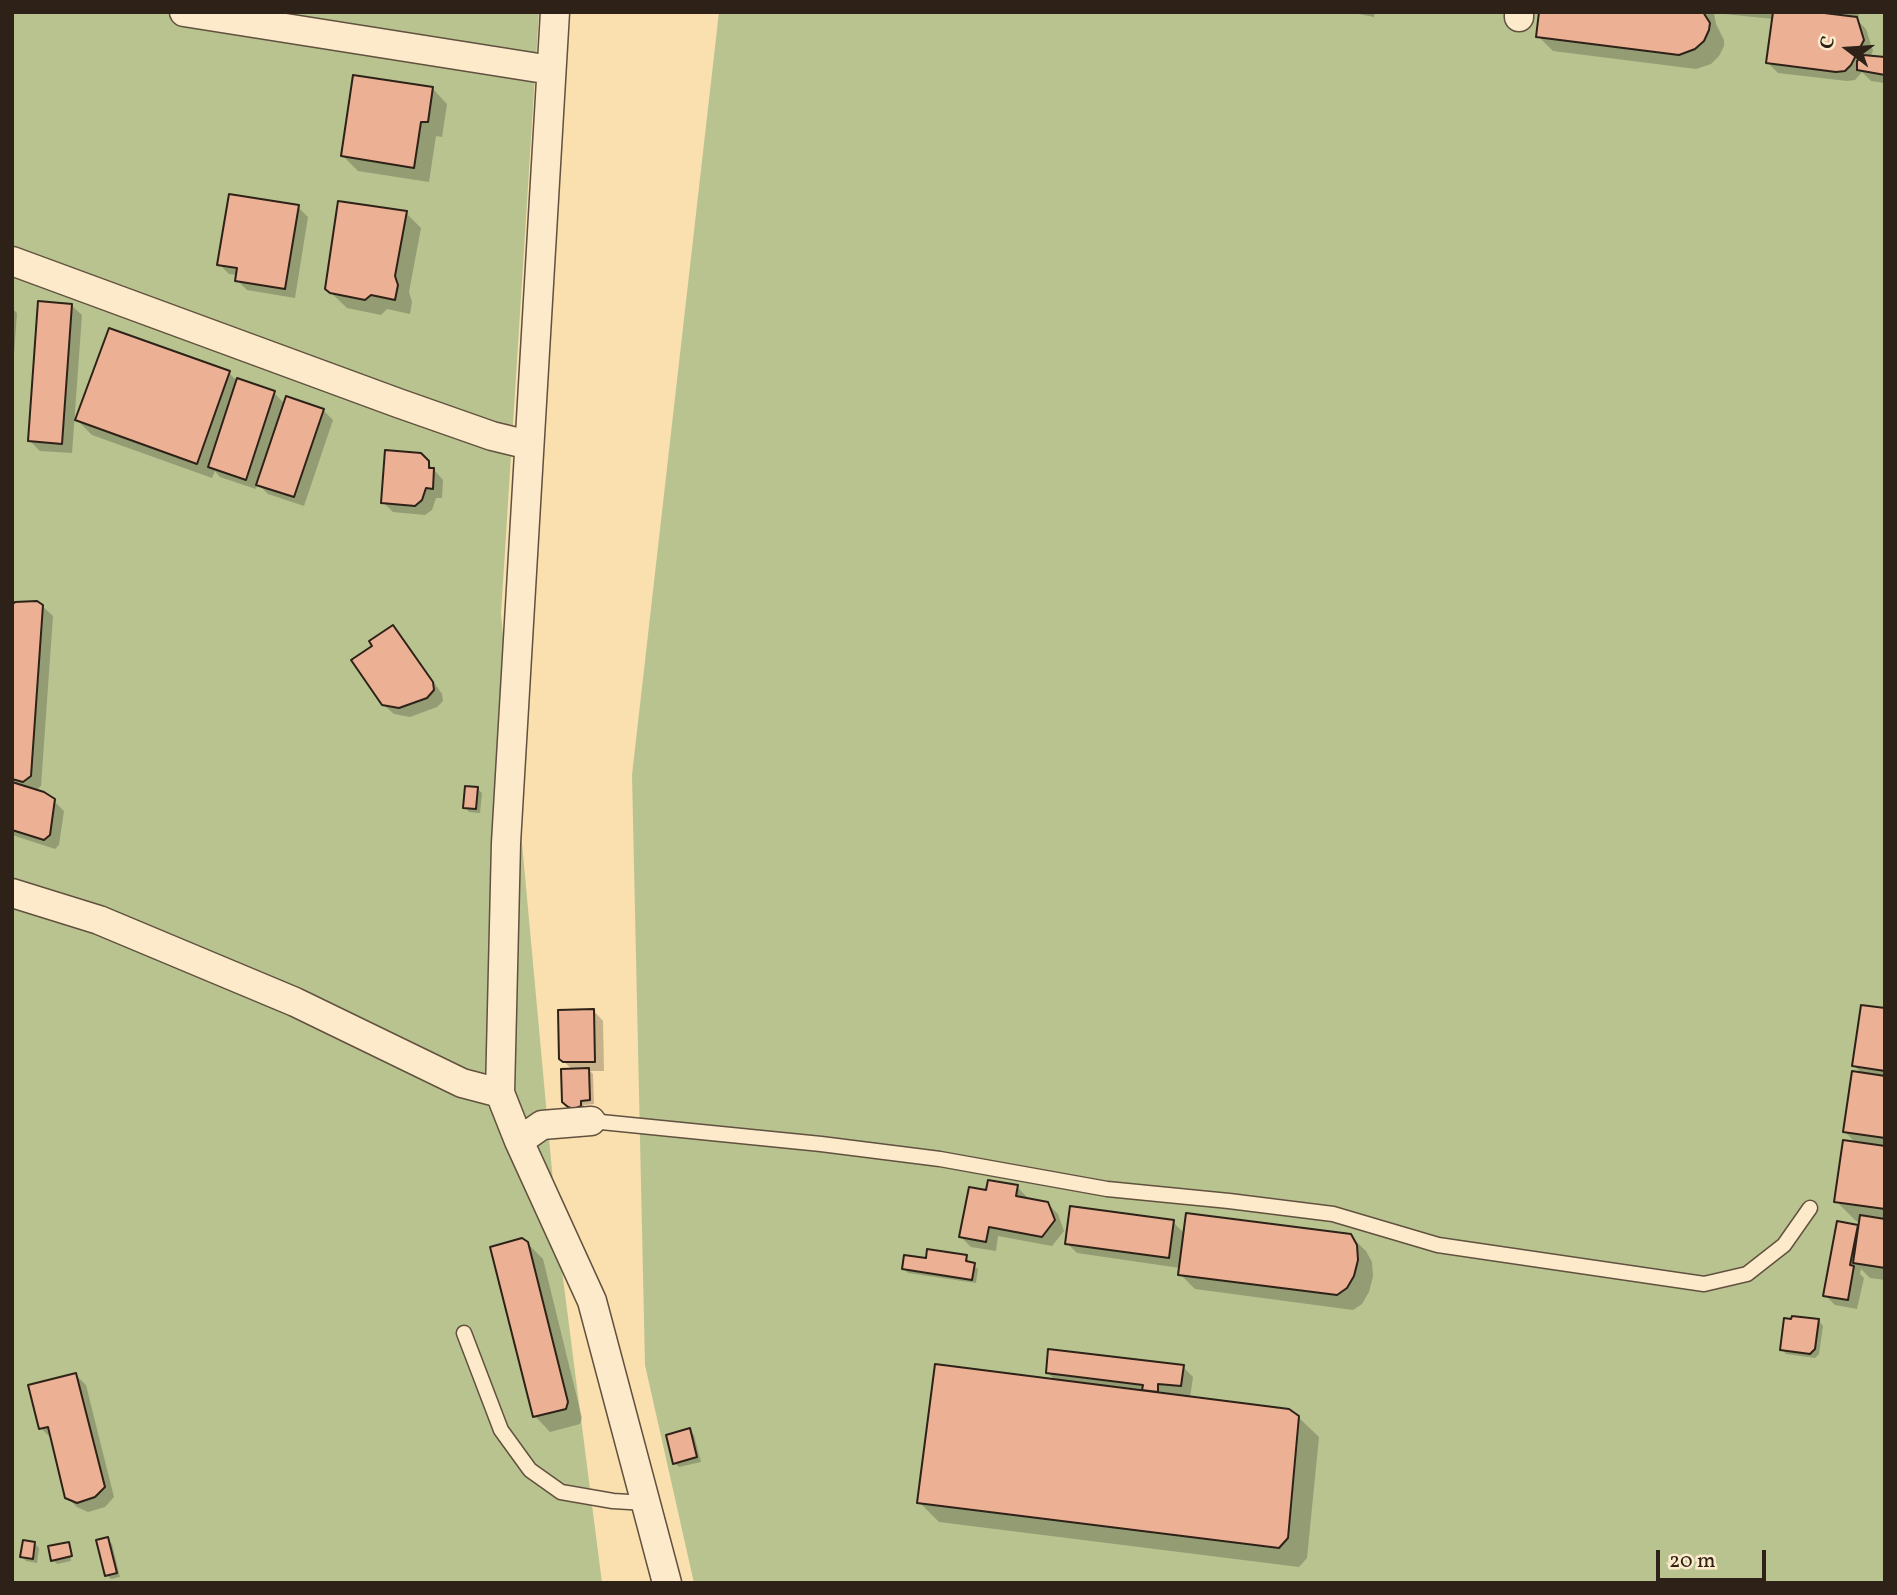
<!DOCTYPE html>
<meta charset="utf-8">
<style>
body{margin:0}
#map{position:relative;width:1897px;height:1595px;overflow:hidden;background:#fadfaf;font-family:Vollkorn,serif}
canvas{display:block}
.frame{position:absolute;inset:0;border:14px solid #2e2218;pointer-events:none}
.north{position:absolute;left:1813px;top:14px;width:70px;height:70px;-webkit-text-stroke:5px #fceacb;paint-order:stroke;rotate:287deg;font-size:19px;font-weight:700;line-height:28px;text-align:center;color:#2e2218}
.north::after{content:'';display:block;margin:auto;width:24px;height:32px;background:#2e2218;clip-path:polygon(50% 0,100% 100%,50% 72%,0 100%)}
.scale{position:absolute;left:1656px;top:1550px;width:110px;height:32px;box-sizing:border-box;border:4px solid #2e2218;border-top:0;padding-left:9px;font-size:21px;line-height:24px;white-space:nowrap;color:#2e2218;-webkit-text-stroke:5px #fceacb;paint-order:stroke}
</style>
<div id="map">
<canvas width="1897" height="1595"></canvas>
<div class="frame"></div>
<div class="north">С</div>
<div class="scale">20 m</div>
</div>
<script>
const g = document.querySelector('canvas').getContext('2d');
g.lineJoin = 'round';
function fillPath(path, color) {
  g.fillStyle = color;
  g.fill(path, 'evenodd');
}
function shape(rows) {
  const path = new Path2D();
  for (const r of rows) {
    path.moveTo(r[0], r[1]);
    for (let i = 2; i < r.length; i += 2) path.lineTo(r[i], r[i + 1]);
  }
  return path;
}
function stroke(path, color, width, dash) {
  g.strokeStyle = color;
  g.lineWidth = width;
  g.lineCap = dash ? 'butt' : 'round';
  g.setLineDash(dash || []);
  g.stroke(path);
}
const green = shape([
 [12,12,539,12,501,614,559,1247,602,1583,12,1583],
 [719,12,1885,12,1885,1583,694,1583,645,1365,632,775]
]);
const shadow = shape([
 [1349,12,1375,12,1374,17],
 [1541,12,1859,12,1858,21,1866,29,1873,51,1870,57,1885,59,1885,83,1871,81,1862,72,1855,80,1847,81,1778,73,1768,63,1774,19,1714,13,1716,24,1724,40,1724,46,1719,56,1711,64,1696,69,1553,51,1538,36],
 [432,88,447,104,442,137,436,136,429,182,358,171,343,156],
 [298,207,308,217,295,298,247,290,237,280,238,275,229,274,219,264],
 [406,213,421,228,409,292,412,302,410,314,387,309,381,315,347,308,327,289],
 [71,305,82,315,72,453,40,451,30,441],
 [12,308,17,313,12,383],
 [229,373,238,382,274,393,285,404,323,410,333,420,304,506,268,494,257,483,256,489,220,477,215,471,212,478,92,435,77,420],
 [420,454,443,480,442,498,436,498,432,510,425,515,393,512,383,502],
 [42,606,53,616,41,786,35,791,54,801,64,811,59,845,55,849,12,835,12,783,18,785,12,779,12,608],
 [392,627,402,637,442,694,443,701,437,707,410,717,394,714,383,704,374,646],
 [477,789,482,793,480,813,469,812,465,807],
 [593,1010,603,1021,604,1071,590,1071,593,1074,594,1104,584,1105,585,1111,569,1106,573,1070,561,1059],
 [1885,1010,1885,1280,1870,1278,1861,1269,1860,1274,1864,1278,1857,1309,1835,1305,1825,1295,1857,1227,1860,1230,1861,1222,1856,1221,1836,1201,1857,1144,1845,1132,1863,1074,1854,1066],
 [1017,1187,1027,1197,1027,1200,1047,1203,1058,1214,1064,1231,1052,1246,998,1236,996,1251,971,1247,961,1237,987,1192],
 [1173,1222,1185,1234,1350,1236,1366,1251,1372,1262,1373,1276,1369,1292,1362,1304,1353,1310,1195,1289,1180,1274,1180,1268,1077,1253,1067,1243],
 [527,1243,543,1259,582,1418,580,1424,550,1432,535,1416],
 [966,1257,970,1264,978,1269,976,1283,908,1273,904,1269,927,1260],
 [1819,1321,1823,1326,1819,1354,1815,1358,1786,1354,1782,1349],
 [1183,1367,1193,1377,1190,1398,1298,1417,1319,1437,1307,1558,1299,1567,939,1522,919,1502,1056,1381,1048,1373],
 [76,1375,86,1385,114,1497,105,1507,88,1512,77,1507,67,1497,51,1438,41,1428],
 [690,1430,694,1435,701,1462,679,1467,675,1463],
 [107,1539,112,1544,120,1577,111,1579,107,1575],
 [34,1543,39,1548,37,1563,26,1561,22,1557],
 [68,1543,71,1546,68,1546,71,1561,57,1564,53,1560]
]);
const building = shape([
 [1539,12,1703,12,1710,23,1709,30,1704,41,1695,49,1679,55,1536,37,1539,12],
 [1773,12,1816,12,1857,17,1864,40,1851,65,1845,71,1836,72,1766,63,1773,12],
 [1863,55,1885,57,1885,75,1857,70,1857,61,1863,55],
 [353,75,433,87,428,122,421,122,414,168,341,156,353,75],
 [229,194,299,205,285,289,235,281,237,268,217,265,229,194],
 [338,201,407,211,395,276,398,285,395,300,371,295,365,300,330,293,325,289,338,201],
 [38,301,72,304,62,444,28,441,38,301],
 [109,328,230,371,197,464,75,420,109,328],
 [237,378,275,391,246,480,208,467,237,378],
 [286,396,324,409,294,497,256,485,286,396],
 [385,450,421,453,429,461,429,468,434,468,433,489,426,488,422,500,415,506,381,503,385,450],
 [37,601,43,605,31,776,23,782,12,779,12,605,15,602,37,601],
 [393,625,433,682,434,690,427,698,399,708,382,705,351,660,372,646,369,641,393,625],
 [12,782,44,792,55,799,50,835,44,840,12,830,12,782],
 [465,786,478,787,476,809,463,808,465,786],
 [1861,1005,1885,1008,1885,1071,1852,1066,1861,1005],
 [594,1009,595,1062,563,1062,559,1059,558,1010,594,1009],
 [589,1068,590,1100,581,1101,581,1106,574,1109,568,1107,562,1102,561,1069,589,1068],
 [1852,1071,1885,1076,1885,1138,1843,1132,1852,1071],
 [1843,1140,1885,1146,1885,1209,1834,1202,1843,1140],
 [988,1180,1018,1185,1016,1196,1048,1202,1055,1220,1042,1237,989,1227,986,1242,959,1237,969,1187,986,1190,988,1180],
 [1070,1206,1174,1220,1169,1258,1065,1244,1070,1206],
 [1186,1213,1351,1234,1357,1245,1358,1260,1354,1276,1347,1288,1337,1295,1178,1275,1186,1213],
 [1860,1215,1885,1219,1885,1268,1853,1263,1860,1215],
 [1837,1221,1858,1225,1850,1265,1854,1266,1848,1300,1823,1296,1837,1221],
 [522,1238,528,1242,568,1402,566,1409,533,1417,490,1247,522,1238],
 [927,1249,967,1255,966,1261,975,1263,972,1280,902,1269,904,1255,926,1258,927,1249],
 [1792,1316,1819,1319,1815,1349,1810,1354,1780,1350,1784,1318,1791,1319,1792,1316],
 [1048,1349,1184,1365,1181,1386,1158,1384,1158,1392,1142,1390,1143,1385,1046,1373,1048,1349],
 [935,1364,1289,1409,1299,1416,1288,1538,1279,1548,917,1503,935,1364],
 [76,1373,105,1487,95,1497,77,1503,65,1498,48,1427,39,1429,28,1385,76,1373],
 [690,1428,697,1457,673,1464,666,1435,690,1428],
 [108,1537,117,1573,105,1576,96,1540,108,1537],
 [23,1540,35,1542,33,1559,20,1557,23,1540],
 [69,1542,72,1556,51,1561,48,1546,69,1542]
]);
const lane = shape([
 [591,1121,821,1144,940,1159,1107,1189,1229,1201,1333,1214,1438,1245,1704,1284,1747,1274,1784,1245,1810,1208],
 [464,1333,501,1430,530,1470,561,1492,613,1501,646,1503]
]);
const street = shape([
 [184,12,551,70],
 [555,12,506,843,500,1093,519,1141,592,1301,667,1583],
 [1519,17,1519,12],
 [12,261,398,403,492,436,529,445],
 [12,893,99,920,295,1002,462,1083,500,1093],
 [519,1141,542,1125,591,1121]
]);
fillPath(green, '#b8c390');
fillPath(shadow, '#0003');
fillPath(building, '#ecb194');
stroke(building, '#2e2218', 2);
stroke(lane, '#61513e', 17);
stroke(street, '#61513e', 31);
stroke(lane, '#fceacb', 14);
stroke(street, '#fceacb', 28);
</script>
